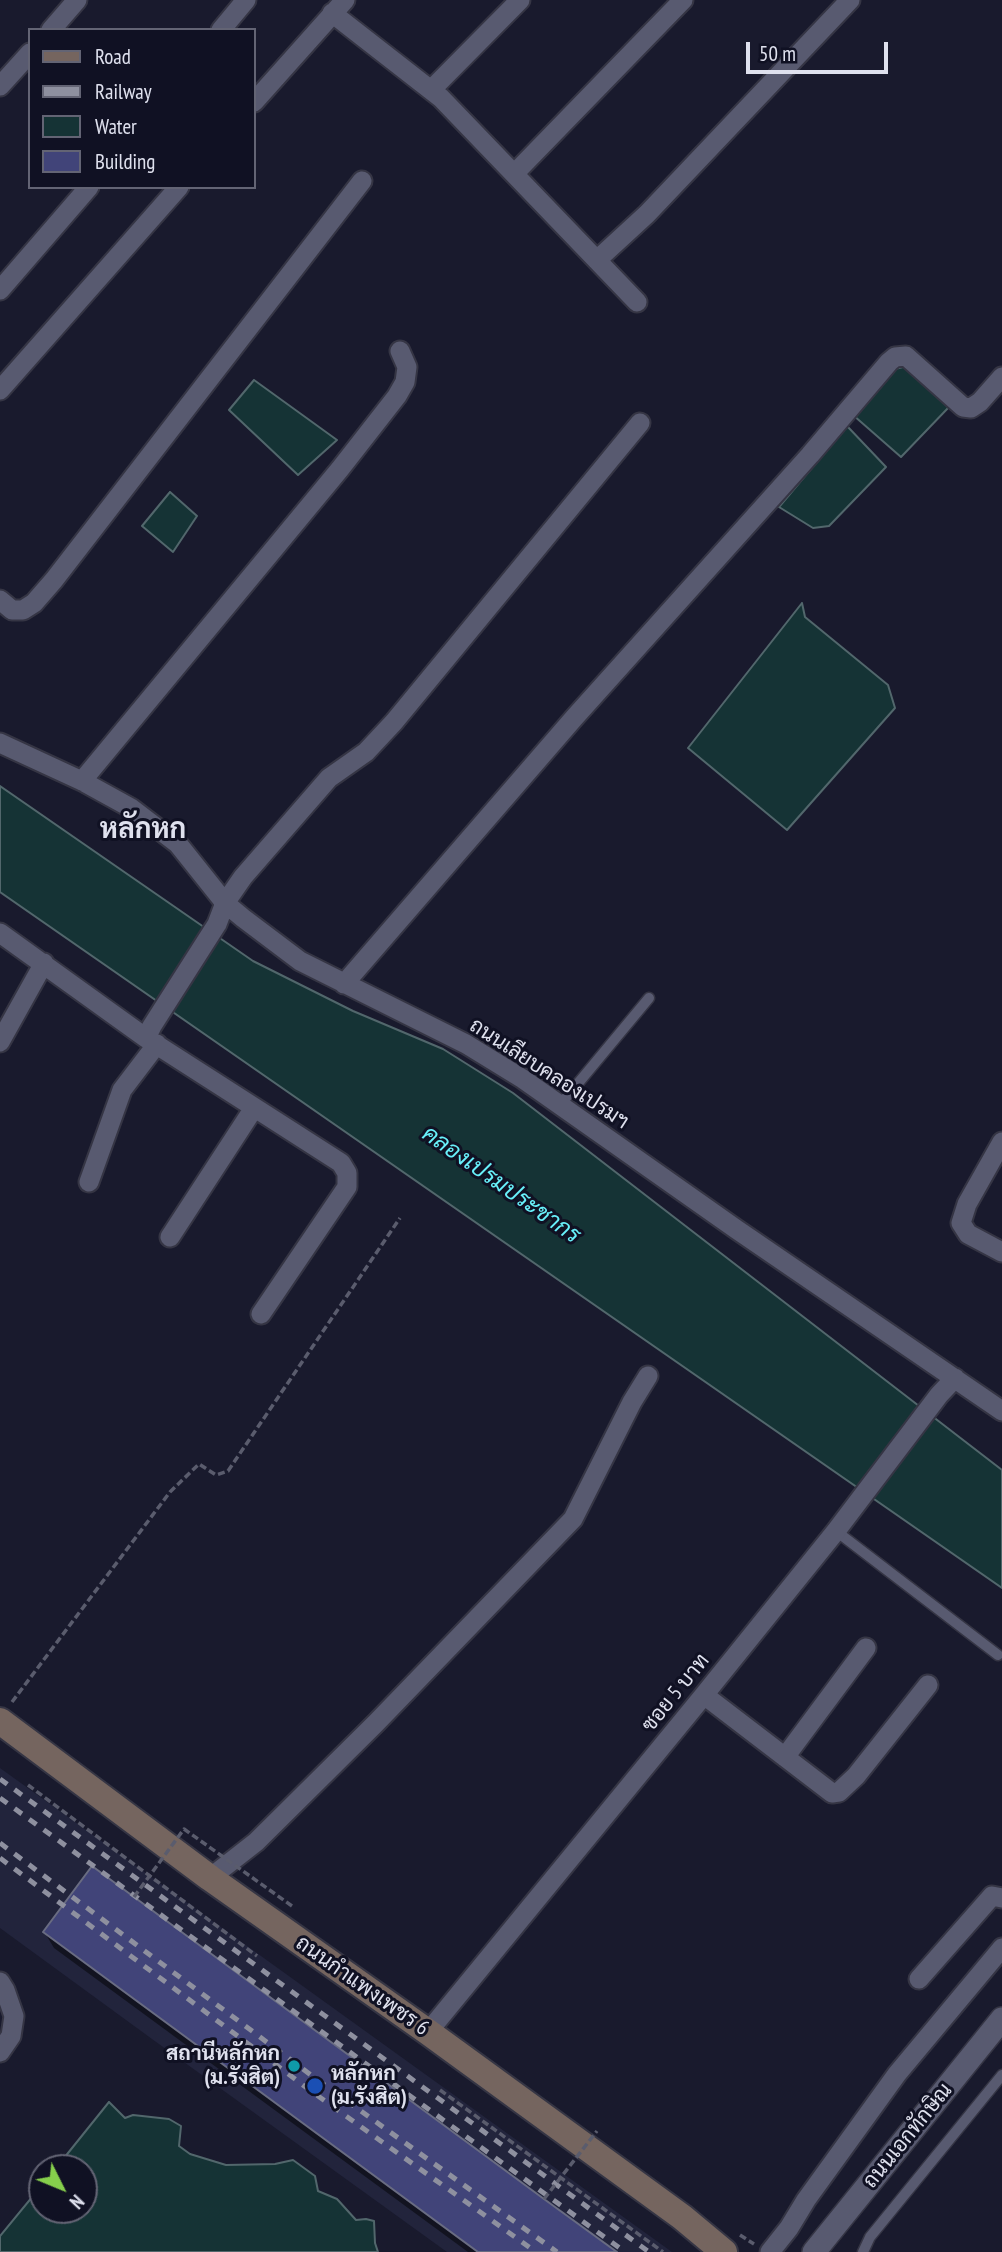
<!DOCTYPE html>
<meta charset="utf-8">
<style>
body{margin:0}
#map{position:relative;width:1002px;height:2252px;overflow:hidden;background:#191a2d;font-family:"PT Sans Narrow",sans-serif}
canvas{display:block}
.legend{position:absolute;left:28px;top:28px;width:228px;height:161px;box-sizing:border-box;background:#101123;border:2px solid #636474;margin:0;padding:9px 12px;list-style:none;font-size:21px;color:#dfe1ee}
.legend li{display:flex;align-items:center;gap:14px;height:35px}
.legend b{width:35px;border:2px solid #636474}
.north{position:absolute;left:28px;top:2154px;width:70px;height:70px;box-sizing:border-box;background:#101123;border:2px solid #636474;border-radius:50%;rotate:133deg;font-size:19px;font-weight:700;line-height:28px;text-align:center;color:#dfe1ee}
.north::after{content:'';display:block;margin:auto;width:24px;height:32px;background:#86cf4c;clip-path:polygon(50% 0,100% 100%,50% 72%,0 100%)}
.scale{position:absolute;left:746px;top:42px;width:142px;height:32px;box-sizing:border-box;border:4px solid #dfe1ee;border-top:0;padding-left:9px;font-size:21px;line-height:24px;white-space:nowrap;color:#dfe1ee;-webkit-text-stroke:5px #101123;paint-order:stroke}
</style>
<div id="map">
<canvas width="1002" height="2252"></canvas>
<ul class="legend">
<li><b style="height:9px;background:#75655f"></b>Road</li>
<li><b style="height:9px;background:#8e909f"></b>Railway</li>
<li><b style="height:19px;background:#153335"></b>Water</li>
<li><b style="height:19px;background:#414479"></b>Building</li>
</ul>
<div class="north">N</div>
<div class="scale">50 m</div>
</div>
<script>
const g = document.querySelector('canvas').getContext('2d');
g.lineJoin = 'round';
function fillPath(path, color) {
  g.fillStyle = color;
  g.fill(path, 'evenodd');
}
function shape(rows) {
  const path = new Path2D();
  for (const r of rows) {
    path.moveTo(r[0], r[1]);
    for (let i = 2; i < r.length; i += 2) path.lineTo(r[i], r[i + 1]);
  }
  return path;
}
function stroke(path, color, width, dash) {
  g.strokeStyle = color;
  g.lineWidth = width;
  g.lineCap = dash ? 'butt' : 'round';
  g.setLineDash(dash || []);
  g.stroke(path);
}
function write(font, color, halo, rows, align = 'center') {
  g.font = font + ' "PT Sans Narrow",Sarabun,sans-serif';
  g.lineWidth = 6;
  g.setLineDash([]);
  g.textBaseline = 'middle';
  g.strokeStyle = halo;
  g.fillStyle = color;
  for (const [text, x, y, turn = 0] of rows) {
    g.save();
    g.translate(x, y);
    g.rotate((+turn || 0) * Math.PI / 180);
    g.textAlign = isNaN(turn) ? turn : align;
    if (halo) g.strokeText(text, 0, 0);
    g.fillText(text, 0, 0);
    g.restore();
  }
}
const built = shape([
 [0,1768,672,2252,447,2252,152,2039,0,1928]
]);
const water = shape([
 [907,366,949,407,901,457,853,415,891,370,907,366],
 [254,380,337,440,298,475,229,410,254,380],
 [847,426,886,467,829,526,813,528,779,507,847,426],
 [170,492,197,516,173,552,142,526,170,492],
 [802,603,805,617,888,685,895,708,787,830,688,748,802,603],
 [0,786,253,961,353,1011,443,1049,513,1093,1002,1470,1002,1588,0,892,0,786],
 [109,2102,125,2118,133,2115,169,2119,181,2126,179,2146,190,2154,226,2165,275,2164,293,2160,315,2176,318,2191,337,2199,356,2220,366,2219,374,2221,375,2243,378,2252,0,2252,0,2236,42,2185,42,2210,84,2210,84,2168,56,2168,109,2102]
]);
const shadow = shape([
 [45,1933,614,2252,468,2252,54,1948]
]);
const building = shape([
 [92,1866,544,2199,617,2252,478,2252,43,1932,92,1866]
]);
const path = shape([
 [12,1702,170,1492,199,1464,216,1475,228,1471,400,1218],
 [28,1785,257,1956],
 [440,2090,663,2252],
 [740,2235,754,2244]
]);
const service = shape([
 [560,1105,649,998],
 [836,1531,998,1655],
 [863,2252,870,2237,1002,2075]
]);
const minor = shape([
 [332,13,441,98,637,302],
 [51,30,77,0],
 [221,30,246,0],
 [0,86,30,53],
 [431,90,520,0],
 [254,102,345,0],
 [514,174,683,0],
 [597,260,647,214,850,0],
 [0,290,89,187],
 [0,390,179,187],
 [0,600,12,610,23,610,34,603,54,580,362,181],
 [0,743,82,781,131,808,178,844,225,903,243,918,300,961,466,1044,523,1079,736,1229,1002,1411],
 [82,781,340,469,397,396,405,382,407,367,400,351],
 [0,933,146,1038],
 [344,984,574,718,810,455,889,362,895,357,906,356,963,407,971,408,980,402,1002,377],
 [0,1042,44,963],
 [1002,1142,967,1204,961,1223,968,1234,1002,1252],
 [89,1182,122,1090,157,1044],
 [170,1237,254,1108],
 [261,1314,347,1187,347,1173,341,1163,146,1038,152,1026,217,924,225,903,243,877,329,778,366,752,394,722,640,423],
 [704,1695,832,1793,839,1792,856,1776,928,1685],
 [785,1757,866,1648],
 [210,1878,256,1842,376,1723,573,1519,632,1402,648,1376],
 [919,1979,992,1896,1002,1898],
 [0,1982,5,1990,14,2016,11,2036,0,2052],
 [428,2032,704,1695,836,1531,939,1395,955,1378],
 [770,2252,789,2228,806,2200,897,2074,1002,1948]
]);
const tertiary = shape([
 [814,2252,1002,2019]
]);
const secondary = shape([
 [0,1721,210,1878,428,2032,682,2217,724,2252]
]);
const rail = shape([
 [0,1779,649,2252],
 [0,1798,625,2252],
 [0,1843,319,2081,557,2252],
 [0,1858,311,2091,536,2252]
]);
const pathBridge = shape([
 [134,1897,184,1829,292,1906],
 [544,2199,597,2131]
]);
const markers = [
 [294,2066,7,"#0f9aa8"],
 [315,2086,9,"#1a4fb4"]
];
const streetNames = [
 ["ถนนเลียบคลองเปรมฯ",549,1074,33],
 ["ซอย 5 บาท",676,1693,-51],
 ["ถนนกำแพงเพชร 6",362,1986,35],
 ["ถนนเอกทักษิณ",908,2136,-51]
];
const poiNames = [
 ["สถานีหลักหก",280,2054],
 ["(ม.รังสิต)",280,2078],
 ["หลักหก",331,2074,"left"],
 ["(ม.รังสิต)",331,2098,"left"]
];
const waterNames = [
 ["คลองเปรมประชากร",501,1185,35]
];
const districtNames = [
 ["หลักหก",143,830]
];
fillPath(built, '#22243c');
fillPath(water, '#153335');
stroke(water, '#52676c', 2);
fillPath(shadow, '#0007');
fillPath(building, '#414479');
stroke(building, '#696c82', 2);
stroke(service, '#353544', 13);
stroke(minor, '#353544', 23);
stroke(tertiary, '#353544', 26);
stroke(secondary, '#353544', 30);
stroke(path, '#5a5c6d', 3.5, [7, 3.5]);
stroke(service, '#585a70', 10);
stroke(minor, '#585a70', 19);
stroke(tertiary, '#585a70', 23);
stroke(secondary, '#75655f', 26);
stroke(rail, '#8e909f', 5, [9, 9]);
stroke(pathBridge, '#5a5c6d', 3.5, [7, 3.5]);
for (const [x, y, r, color] of markers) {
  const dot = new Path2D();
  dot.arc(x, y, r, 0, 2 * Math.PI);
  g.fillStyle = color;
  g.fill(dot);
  stroke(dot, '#101123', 2.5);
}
write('21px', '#dfe1ee', '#101123', streetNames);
write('bold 21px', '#dfe1ee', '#101123', poiNames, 'right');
write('italic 23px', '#68f0fa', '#101123', waterNames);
write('bold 28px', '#dfe1ee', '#101123', districtNames);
</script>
